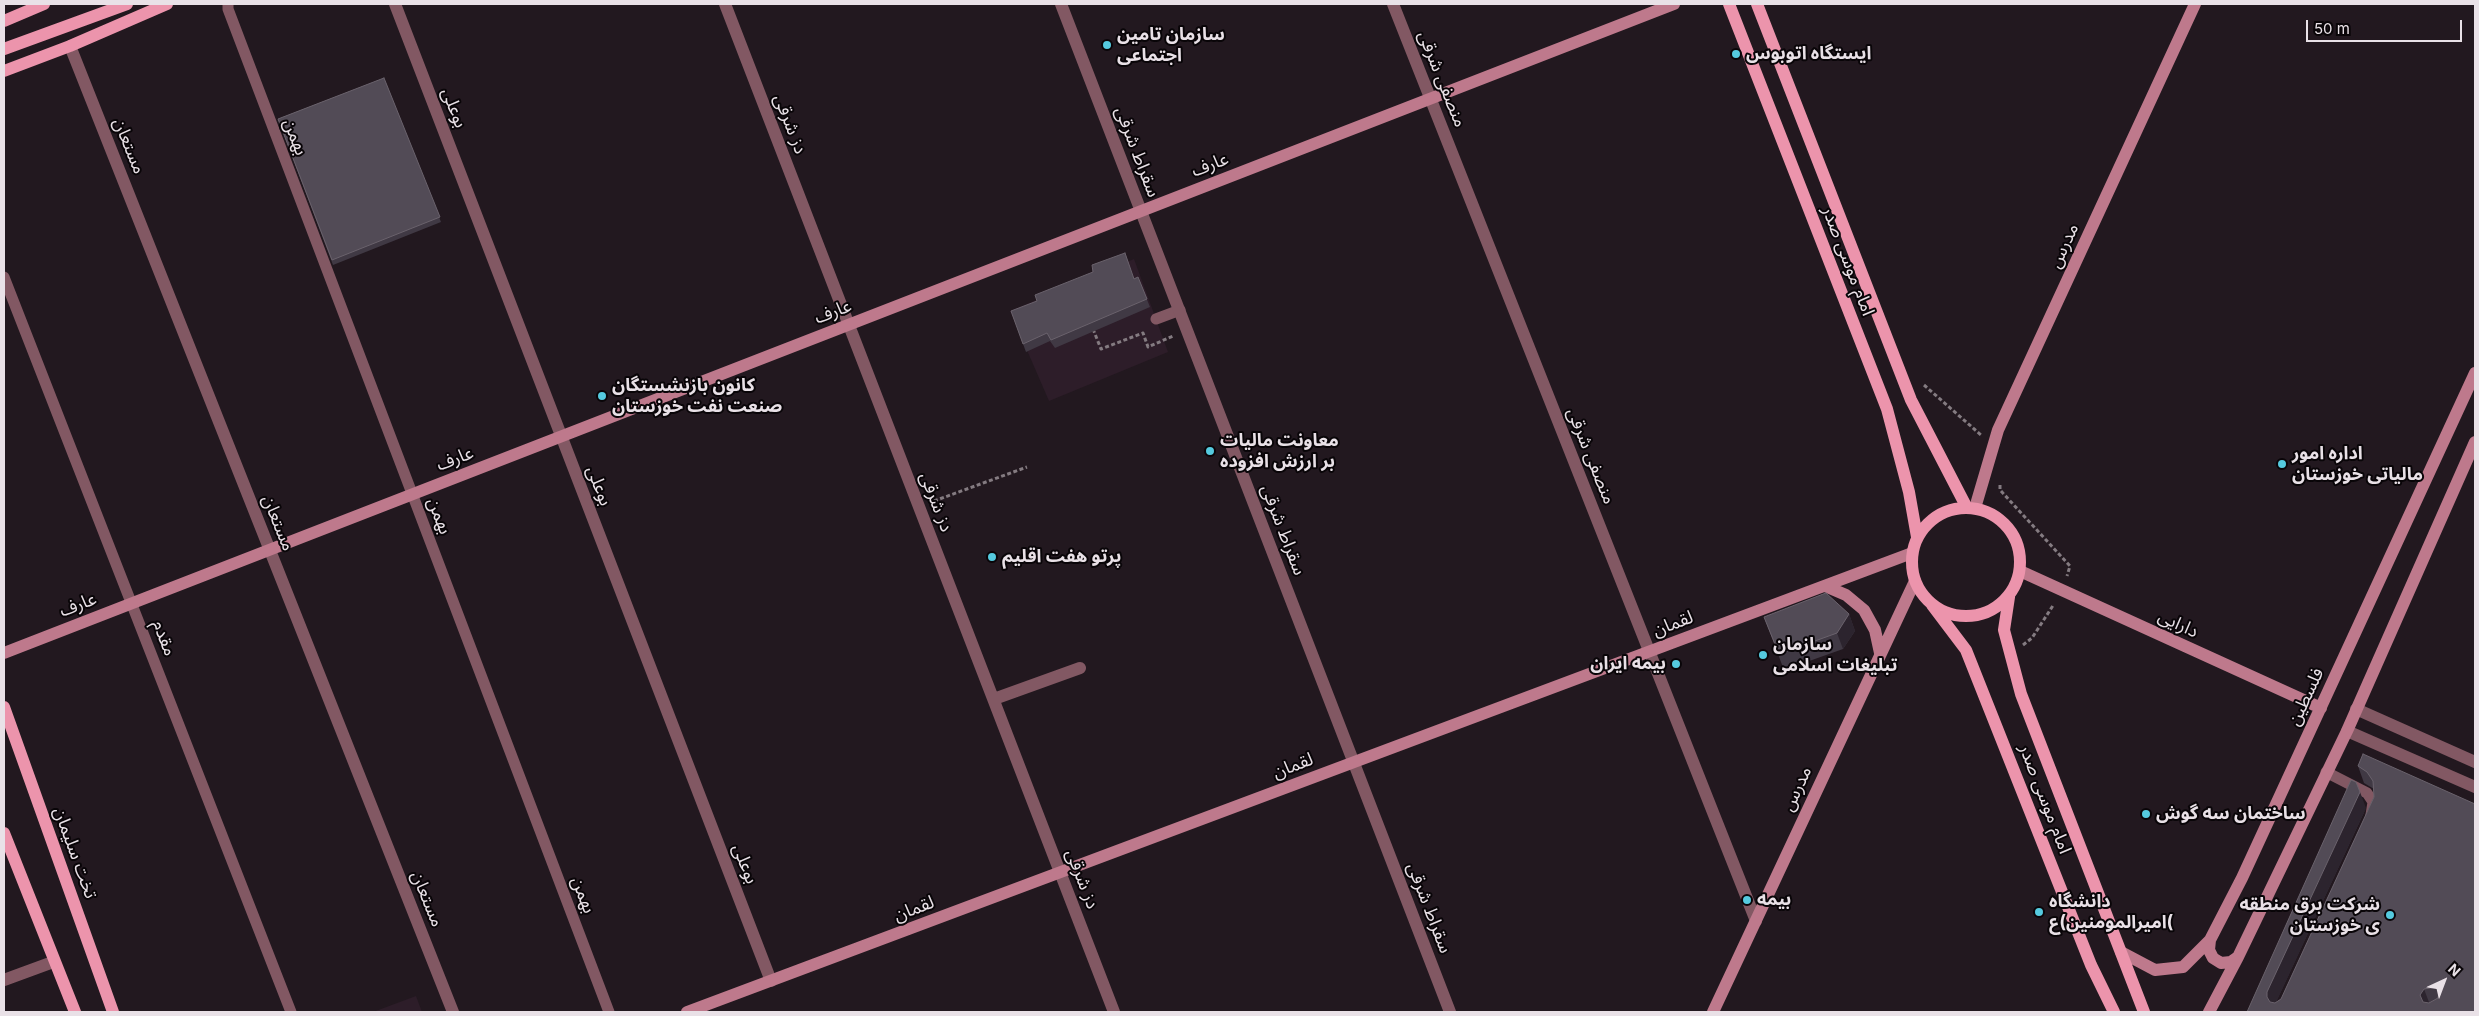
<!DOCTYPE html>
<meta charset="utf-8">
<style>
body{margin:0}
#map{position:relative;width:2479px;height:1016px;overflow:hidden;background:#22181f;font-family:Inter,sans-serif}
canvas{display:block}
.frame{position:absolute;inset:0;border:5px solid #e9e1e7;pointer-events:none}
.north{position:absolute;left:2419px;top:956px;width:50px;height:50px;-webkit-text-stroke:4px #090508;paint-order:stroke;rotate:43deg;font-size:14px;font-weight:700;line-height:20px;text-align:center;color:#e9e1e7}
.north::after{content:'';display:block;margin:auto;width:18px;height:22px;background:#e9e1e7;clip-path:polygon(50% 0,100% 100%,50% 72%,0 100%)}
.scale{position:absolute;left:2306px;top:20px;width:156px;height:22px;box-sizing:border-box;border:2px solid #e9e1e7;border-top:0;padding-left:6px;font-size:15px;line-height:18px;white-space:nowrap;color:#e9e1e7;-webkit-text-stroke:4px #090508;paint-order:stroke}
</style>
<div id="map">
<canvas width="2479" height="1016"></canvas>
<div class="frame"></div>
<div class="north">N</div>
<div class="scale">50 m</div>
</div>
<script>
const g = document.querySelector('canvas').getContext('2d');
g.lineJoin = 'round';
function fillPath(path, color) {
  g.fillStyle = color;
  g.fill(path, 'evenodd');
}
function shape(rows) {
  const path = new Path2D();
  for (const r of rows) {
    if (r.length === 3) {
      path.moveTo(r[0] + r[2], r[1]);
      path.arc(r[0], r[1], r[2], 0, 2 * Math.PI);
      continue;
    }
    path.moveTo(r[0], r[1]);
    for (let i = 2; i < r.length; i += 2) path.lineTo(r[i], r[i + 1]);
  }
  return path;
}
function stroke(path, color, width, dash) {
  g.strokeStyle = color;
  g.lineWidth = width;
  g.lineCap = dash ? 'butt' : 'round';
  g.setLineDash(dash || []);
  g.stroke(path);
}
function write(font, color, halo, rows, align = 'center') {
  g.font = font + ' Inter,"Noto Sans Arabic",sans-serif';
  g.lineWidth = 4;
  g.setLineDash([]);
  g.textBaseline = 'middle';
  g.strokeStyle = halo;
  g.fillStyle = color;
  for (const [text, x, y, turn = 0] of rows) {
    g.save();
    g.translate(x, y);
    g.rotate((+turn || 0) * Math.PI / 180);
    g.textAlign = isNaN(turn) ? turn : align;
    if (halo) g.strokeText(text, 0, 0);
    g.fillText(text, 0, 0);
    g.restore();
  }
}
const built = shape([
 [1134,259,1168,352,1049,401,1010,311],
 [416,996,422,1012,373,1012]
]);
const path = shape([
 [1093,329,1101,349,1143,333,1148,347,1173,336],
 [1924,385,1981,435],
 [2000,485,2000,490,2070,566,2067,576],
 [934,501,1027,467],
 [2023,645,2032,638,2054,604]
]);
const lane = shape([
 [228,4,228,9,609,1012],
 [4,277,291,1012],
 [1156,319,1180,310],
 [2326,772,2367,793,2373,802,2371,815]
]);
const street = shape([
 [395,4,771,981],
 [725,4,1114,1012],
 [1061,4,1450,1012],
 [1393,4,1756,921],
 [70,46,453,1012],
 [994,699,1080,668],
 [2356,709,2475,762],
 [2347,731,2475,787],
 [4,980,53,962]
]);
const secondary = shape([
 [1975,508,1998,430,2195,4],
 [2020,571,2321,708],
 [1825,586,1846,595,1864,610,1875,630,1880,653],
 [4,653,1674,4],
 [2210,940,2209,950,2213,958,2221,963,2231,962,2238,957],
 [2121,952,2155,970,2183,967,2210,940,2242,878,2475,373],
 [687,1012,1912,553],
 [1713,1012,1915,581],
 [2209,1012,2238,957,2347,731,2475,442]
]);
const primary = shape([
 [1729,4,1887,409,1909,492,1917,537],
 [1757,4,1911,400,1967,508],
 [4,21,44,4],
 [4,49,127,4],
 [4,71,70,46,167,4],
 [1966,562,54],
 [2009,597,2004,630,2021,694,2144,1012],
 [1932,605,1966,650,2091,965,2114,1012],
 [4,707,113,1012],
 [4,833,75,1012]
]);
const wall = shape([
 [384,78,441,222,333,265,278,119],
 [1138,277,1150,307,1055,348,1050,341,1026,352,1011,311],
 [1849,614,1855,631,1843,649,1784,670,1764,617],
 [2363,754,2475,1012,2247,1012,2366,808,2276,1002,2281,999,2374,797,2374,789,2364,783,2358,766]
]);
const shadedWall = shape([
 [1849,614,1855,631,1843,649,1837,633],
 [2360,792,2366,808,2273,1009,2267,997,2267,992],
 [2424,989,2430,1005,2426,1011,2420,995]
]);
const building = shape([
 [384,78,440,217,332,260,278,119,384,78],
 [1125,253,1134,279,1138,277,1147,299,1051,340,1047,333,1023,344,1011,311,1037,301,1035,295,1093,272,1092,265,1125,253],
 [1826,593,1849,614,1837,633,1779,654,1764,617,1826,593],
 [2363,754,2475,804,2475,1012,2247,1012,2351,780,2356,782,2360,792,2267,992,2267,997,2270,1002,2275,1003,2281,999,2374,797,2373,781,2367,772,2358,766,2363,754],
 [2436,987,2439,991,2438,998,2429,1003,2423,1002,2420,995,2424,989,2436,987]
]);
const markers = [
 [1107,45,5,"#55cadf"],
 [1736,54,5,"#55cadf"],
 [602,396,5,"#55cadf"],
 [1210,451,5,"#55cadf"],
 [2282,464,5,"#55cadf"],
 [992,557,5,"#55cadf"],
 [1763,655,5,"#55cadf"],
 [1676,664,5,"#55cadf"],
 [2146,814,5,"#55cadf"],
 [1747,900,5,"#55cadf"],
 [2039,912,5,"#55cadf"],
 [2390,915,5,"#55cadf"]
];
const poiNames = [
 ["سازمان تامین",1117,35],
 ["اجتماعی",1117,56],
 ["ایستگاه اتوبوس",1746,54],
 ["کانون بازنشستگان",612,386],
 ["صنعت نفت خوزستان",612,407],
 ["معاونت مالیات",1220,441],
 ["بر ارزش افزوده",1220,462],
 ["اداره امور",2292,454],
 ["مالیاتی خوزستان",2292,475],
 ["پرتو هفت اقلیم",1002,557],
 ["سازمان",1773,645],
 ["تبلیغات اسلامی",1773,666],
 ["بیمه ایران",1666,664,"right"],
 ["ساختمان سه گوش",2156,814],
 ["بیمه",1757,900],
 ["دانشگاه",2049,902],
 ["امیرالمومنین)ع(",2049,923],
 ["شرکت برق منطقه",2380,905,"right"],
 ["ی خوزستان",2380,926,"right"]
];
const streetNames = [
 ["منصفی شرقی",1442,79,68],
 ["بوعلی",454,108,69],
 ["دز شرقی",790,124,69],
 ["بهمن",295,137,69],
 ["مستعان",129,146,68],
 ["سقراط شرقی",1137,152,69],
 ["عارف",1210,165,-21],
 ["مدرس",2064,246,-65],
 ["امام موسی صدر",1848,261,69],
 ["عارف",833,312,-21],
 ["منصفی شرقی",1591,456,68],
 ["عارف",455,459,-21],
 ["بوعلی",599,486,69],
 ["دز شرقی",936,502,69],
 ["بهمن",439,516,69],
 ["مستعان",278,523,68],
 ["سقراط شرقی",1283,530,69],
 ["عارف",78,605,-21],
 ["لقمان",1673,624,-21],
 ["دارایی",2178,624,25],
 ["مقدم",164,638,69],
 ["فلسطین",2306,697,-65],
 ["لقمان",1293,766,-21],
 ["مدرس",1797,789,-65],
 ["امام موسی صدر",2045,799,69],
 ["تخت سلیمان",75,853,70],
 ["بوعلی",745,864,69],
 ["دز شرقی",1082,879,69],
 ["بهمن",583,895,69],
 ["مستعان",427,899,68],
 ["سقراط شرقی",1429,908,69],
 ["لقمان",914,909,-21]
];
fillPath(built, '#2d1d29');
stroke(path, '#847b81', 3, [4, 2.5]);
stroke(lane, '#825863', 11);
stroke(street, '#825863', 12);
stroke(secondary, '#be798c', 12);
stroke(primary, '#ec94ac', 12);
fillPath(wall, '#403944');
fillPath(shadedWall, '#2c242e');
fillPath(building, '#524b56');
stroke(building, '#6a626c', 1);
for (const [x, y, r, color] of markers) {
  const dot = new Path2D();
  dot.arc(x, y, r, 0, 2 * Math.PI);
  g.fillStyle = color;
  g.fill(dot);
  stroke(dot, '#090508', 2);
}
write('bold 18px', '#e9e1e7', '#090508', poiNames, 'left');
write('18px', '#e9e1e7', '#090508', streetNames);
</script>
